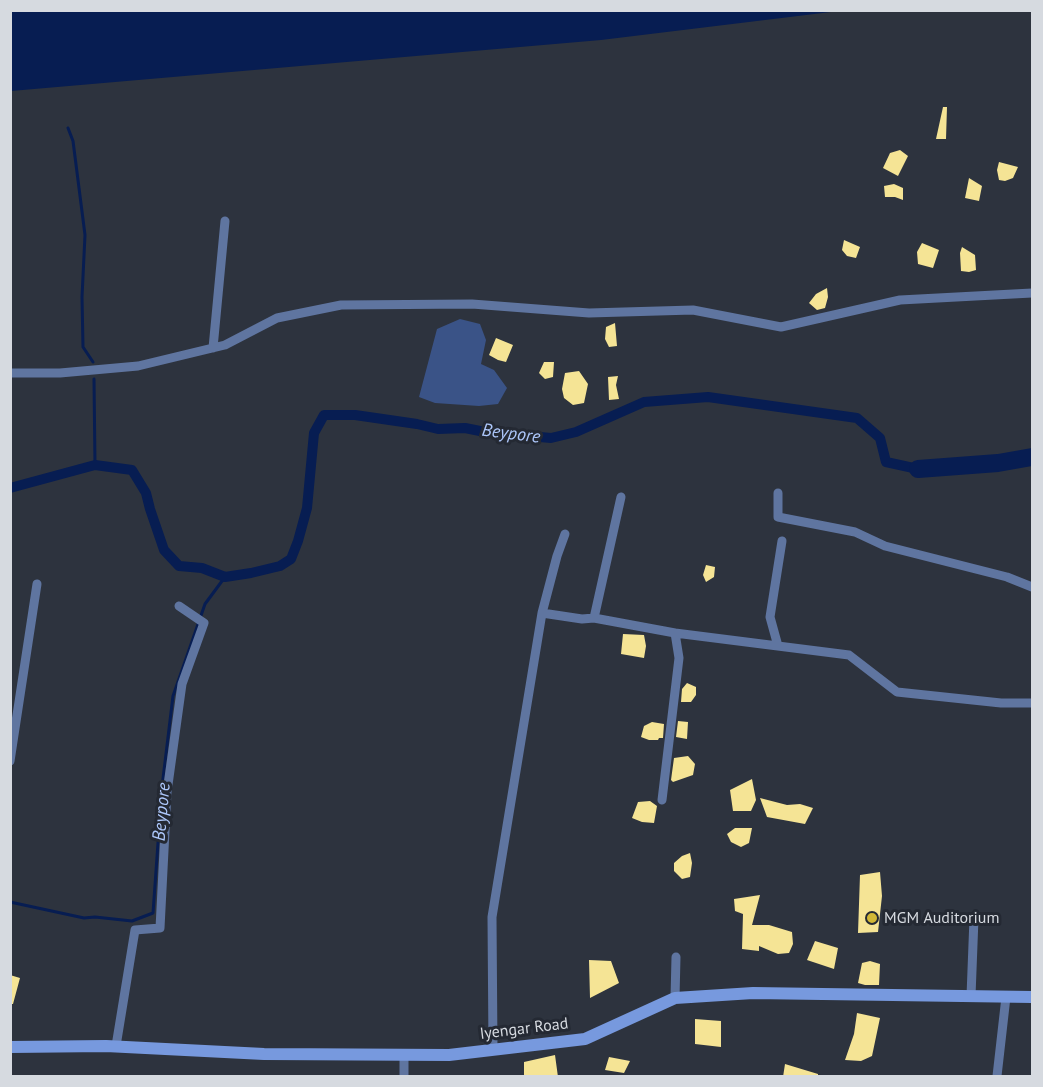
<!DOCTYPE html>
<style>
body{margin:0}
#map{position:relative;width:1043px;height:1087px;overflow:hidden;background:#2d333e;font-family:"PT Sans",sans-serif}
canvas{display:block}
.frame{position:absolute;inset:0;border:12px solid #d6dae0;pointer-events:none}
</style>
<div id="map">
<canvas width="1043" height="1087"></canvas>
<div class="frame"></div>
</div>
<script>
const g = document.querySelector('canvas').getContext('2d');
g.lineJoin = 'round';
function fillPath(path, color) {
  g.fillStyle = color;
  g.fill(path, 'evenodd');
}
function shape(rows) {
  const path = new Path2D();
  for (const r of rows) {
    path.moveTo(r[0], r[1]);
    for (let i = 2; i < r.length; i += 2) path.lineTo(r[i], r[i + 1]);
  }
  return path;
}
function stroke(path, color, width, dash) {
  g.strokeStyle = color;
  g.lineWidth = width;
  g.lineCap = dash ? 'butt' : 'round';
  g.setLineDash(dash || []);
  g.stroke(path);
}
function write(font, color, halo, rows, align = 'center') {
  g.font = font + ' "PT Sans",sans-serif';
  g.lineWidth = 6;
  g.setLineDash([]);
  g.textBaseline = 'middle';
  g.strokeStyle = halo;
  g.fillStyle = color;
  for (const [text, x, y, turn = 0] of rows) {
    g.save();
    g.translate(x, y);
    g.rotate((+turn || 0) * Math.PI / 180);
    g.textAlign = isNaN(turn) ? turn : align;
    if (halo) g.strokeText(text, 0, 0);
    g.fillText(text, 0, 0);
    g.restore();
  }
}
const green = shape([
 [460,319,480,324,486,340,481,364,494,370,507,388,498,404,479,406,435,403,419,397,437,329]
]);
const water = shape([
 [11,10,839,10,839,11,601,40,11,91]
]);
const stream = shape([
 [68,128,73,141,85,235,82,297,83,347,93,362],
 [94,379,95,465],
 [10,902,84,918,95,917,132,921,153,913,162,787,173,696,205,604,225,577]
]);
const canal = shape([
 [10,488,95,465,132,470,146,493,150,509,164,550,179,566,202,568,225,577,251,573,280,566,291,559,298,541,307,508,314,433,324,415,355,415,417,424,438,429,465,428,485,432,551,438,576,432,644,402,708,397,857,418,880,438,886,462,918,469]
]);
const river = shape([
 [918,469,998,463,1032,457]
]);
const building = shape([
 [943,107,947,107,946,139,936,139],
 [900,150,908,156,898,176,883,168,890,153],
 [999,162,1018,167,1013,178,1005,181,999,180,997,170],
 [969,178,982,186,979,201,965,198],
 [894,184,903,188,903,200,895,197,885,197,884,186],
 [844,240,860,247,856,258,847,256,842,250],
 [922,243,939,250,933,268,918,264,917,252],
 [962,247,975,255,976,270,969,272,961,271,960,253],
 [827,288,828,297,825,308,817,310,809,303,816,294],
 [615,323,617,346,609,347,605,339,606,327],
 [496,338,513,345,506,362,498,360,489,355],
 [544,362,554,362,553,377,545,379,539,373],
 [579,371,588,384,584,403,573,405,564,398,562,389,565,373],
 [618,376,616,385,619,399,609,400,608,377],
 [706,565,715,567,714,577,706,582,703,575],
 [623,634,644,635,646,646,644,658,621,654],
 [687,683,696,687,696,695,691,702,681,702,682,689],
 [678,721,688,722,687,739,676,737],
 [652,722,664,724,663,738,659,738,658,740,649,740,641,737,644,726],
 [688,756,695,764,693,775,673,782,671,780,674,758],
 [752,779,756,800,751,811,733,811,730,790],
 [760,798,787,805,800,804,813,808,805,824,767,817],
 [650,801,657,806,654,823,642,822,632,818,638,802],
 [735,828,752,828,749,843,741,847,731,842,727,834],
 [690,853,692,863,690,877,682,879,674,871,674,863,682,856],
 [880,872,882,896,878,932,858,933,860,875],
 [760,895,752,925,769,925,792,932,793,944,789,953,778,954,759,946,759,951,742,949,743,914,735,911,734,899],
 [815,941,838,948,834,969,807,960],
 [589,960,611,961,619,983,590,998],
 [870,961,880,964,879,985,865,985,858,983,862,963],
 [10,975,20,978,13,1004,10,1004],
 [857,1013,880,1018,872,1056,861,1061,845,1060,854,1034],
 [695,1019,721,1021,721,1047,695,1044],
 [555,1055,558,1077,524,1077,524,1062],
 [609,1057,630,1061,624,1073,605,1070],
 [785,1064,818,1074,818,1077,783,1077]
]);
const street = shape([
 [213,348,225,221],
 [10,373,60,373,138,366,225,345,277,318,341,305,472,304,589,313,693,310,781,327,900,300,1032,293],
 [778,493,778,517,855,532,885,546,1007,577,1032,587],
 [621,497,594,618,675,633,679,658,662,800],
 [565,534,557,556,542,613,582,619,594,618],
 [675,633,849,655,897,692,1001,703,1032,703],
 [778,646,770,617,782,541],
 [10,761,37,584],
 [971,996,974,918],
 [675,998,676,957],
 [116,1046,135,930,160,928,167,792,182,684,204,623,179,606],
 [493,1050,492,917,542,613],
 [404,1076,404,1054],
 [997,1076,1006,997]
]);
const secondary = shape([
 [10,1047,106,1046,264,1054,449,1055,585,1039,675,998,753,993,1032,997]
]);
const markers = [
 [872,918,6,"#d1b736"]
];
const poiNames = [
 ["MGM Auditorium",884,918]
];
const streetNames = [
 ["Iyengar Road",524,1029,-7]
];
const waterNames = [
 ["Beypore",511,434,7],
 ["Beypore",162,812,-85]
];
fillPath(green, '#3a5387');
fillPath(water, '#071d52');
stroke(stream, '#071d52', 3);
stroke(canal, '#071d52', 10);
stroke(river, '#071d52', 18);
fillPath(building, '#f5e495');
stroke(street, '#5f75a0', 9);
stroke(secondary, '#7799de', 12);
for (const [x, y, r, color] of markers) {
  const dot = new Path2D();
  dot.arc(x, y, r, 0, 2 * Math.PI);
  g.fillStyle = color;
  g.fill(dot);
  stroke(dot, '#242933', 2);
}
write('16px', '#d6dae0', '#242933', poiNames, 'left');
write('16px', '#d6dae0', '#242933', streetNames);
write('italic 18px', '#adc7fa', '#242933', waterNames);
</script>
